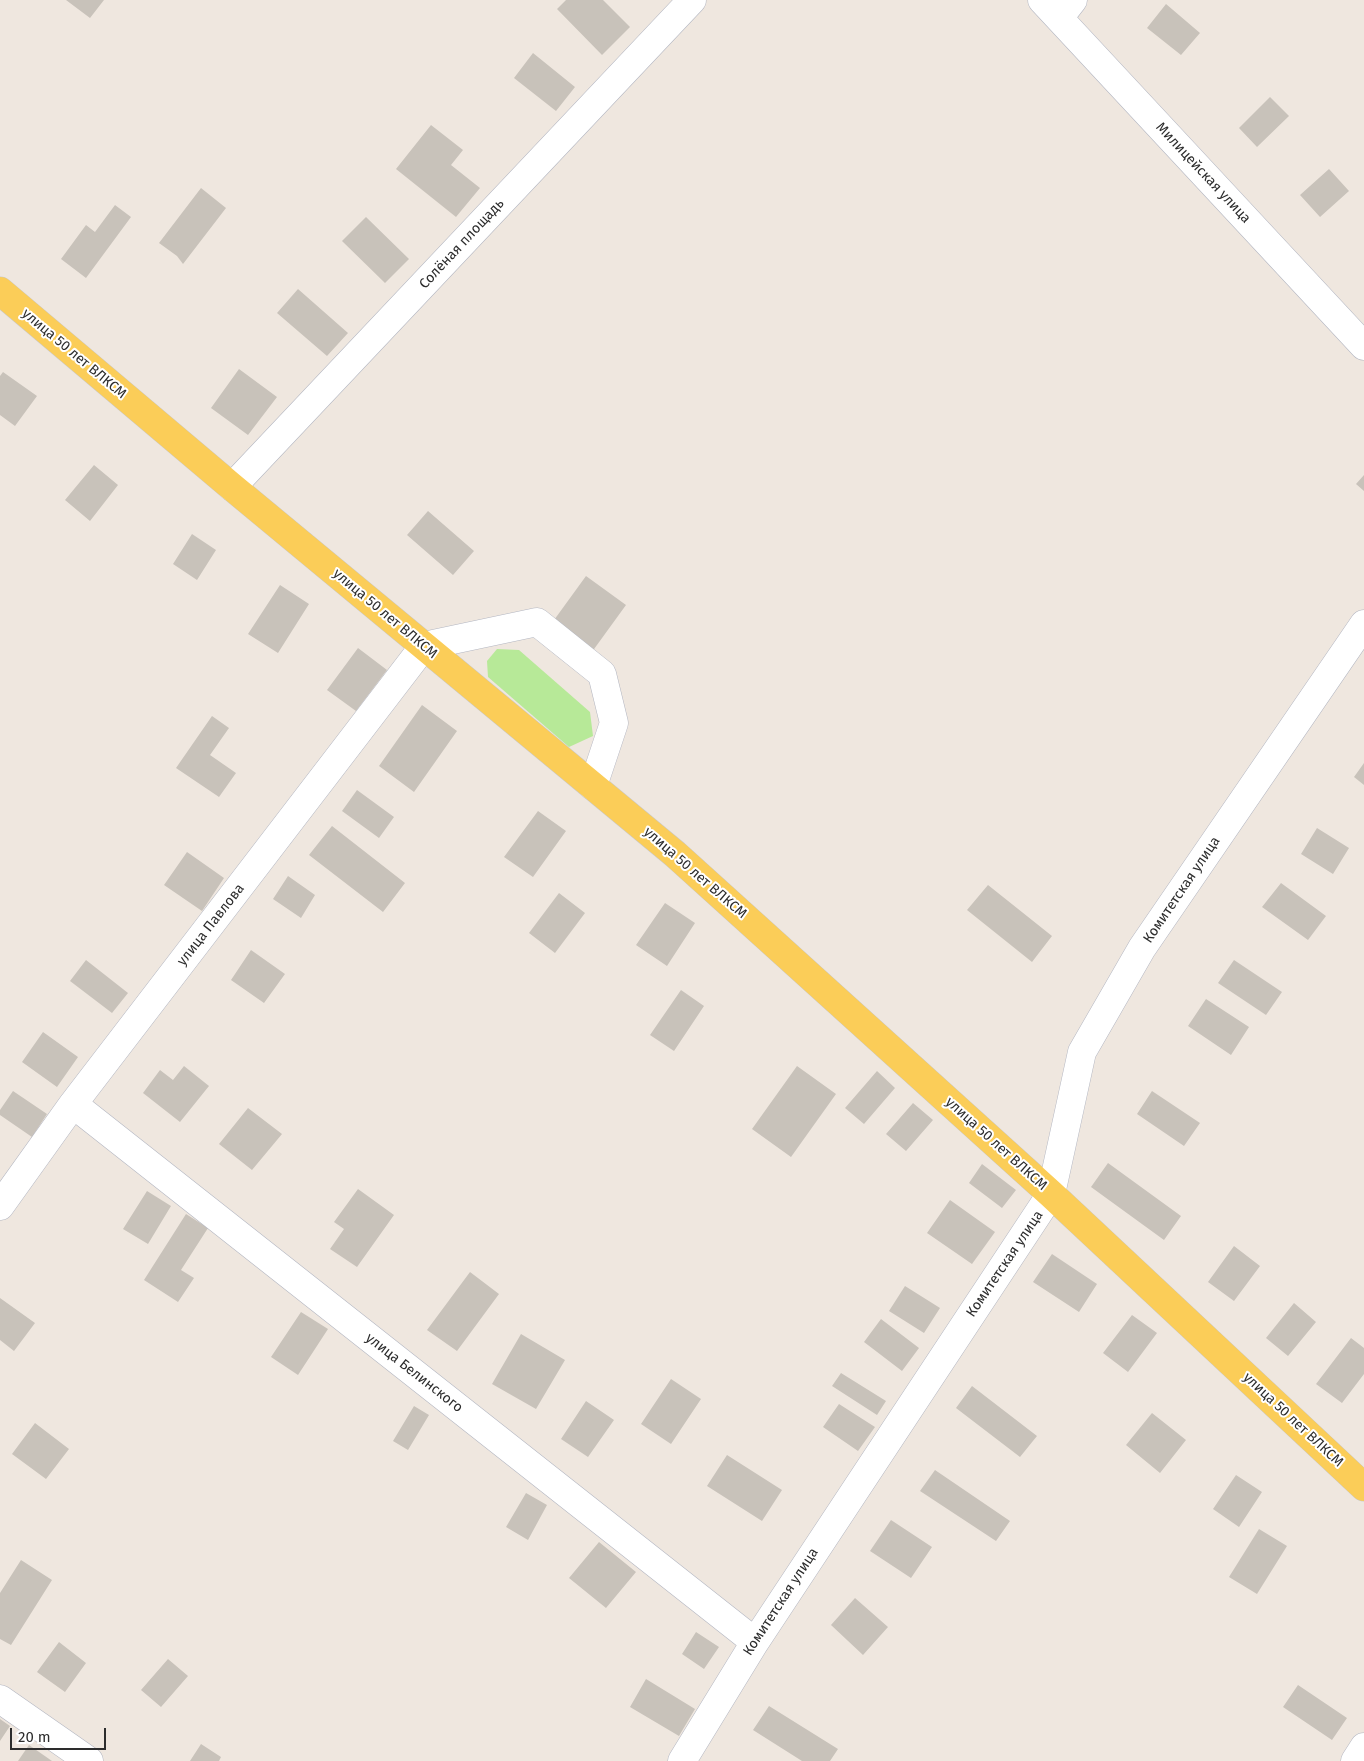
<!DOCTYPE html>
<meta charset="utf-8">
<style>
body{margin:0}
#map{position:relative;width:1364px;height:1761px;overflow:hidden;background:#efe7df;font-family:"Fira Sans",sans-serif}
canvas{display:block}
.scale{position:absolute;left:10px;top:1728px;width:96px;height:22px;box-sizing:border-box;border:2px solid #2d2d2d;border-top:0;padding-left:6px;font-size:15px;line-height:18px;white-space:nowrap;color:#2d2d2d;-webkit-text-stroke:4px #fff;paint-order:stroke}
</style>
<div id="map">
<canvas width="1364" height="1761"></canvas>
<div class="scale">20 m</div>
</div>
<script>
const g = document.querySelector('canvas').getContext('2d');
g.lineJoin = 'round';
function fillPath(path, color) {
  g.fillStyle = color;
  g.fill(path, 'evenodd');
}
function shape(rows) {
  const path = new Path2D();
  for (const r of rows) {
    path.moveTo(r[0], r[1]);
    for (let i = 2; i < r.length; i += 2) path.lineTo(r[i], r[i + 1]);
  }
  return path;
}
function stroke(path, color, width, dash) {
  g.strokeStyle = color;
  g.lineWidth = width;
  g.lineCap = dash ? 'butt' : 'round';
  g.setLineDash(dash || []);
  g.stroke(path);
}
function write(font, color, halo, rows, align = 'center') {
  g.font = font + ' "Fira Sans",sans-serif';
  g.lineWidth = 4;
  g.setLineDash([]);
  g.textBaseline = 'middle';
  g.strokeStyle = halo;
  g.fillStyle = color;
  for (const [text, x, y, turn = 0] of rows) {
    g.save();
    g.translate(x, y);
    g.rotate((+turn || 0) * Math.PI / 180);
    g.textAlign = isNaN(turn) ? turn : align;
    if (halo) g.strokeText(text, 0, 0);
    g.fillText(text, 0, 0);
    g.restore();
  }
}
const green = shape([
 [497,649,519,650,590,712,593,736,569,747,488,677,487,661]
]);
const building = shape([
 [66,0,104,0,90,18],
 [566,0,603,0,630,27,602,55,557,9],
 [1166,4,1200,33,1181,55,1147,28],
 [533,53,575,87,556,111,514,78],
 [1270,97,1289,116,1257,147,1239,128],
 [431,125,463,150,451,165,480,188,456,217,396,169],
 [1329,169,1349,191,1320,217,1300,195],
 [201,188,226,208,183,264,177,256,159,243],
 [115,205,131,217,86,278,61,259,86,225,95,232],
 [366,217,409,259,385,283,342,241],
 [298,289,348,333,327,356,277,313],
 [239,369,277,397,248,435,211,408],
 [3,372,37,396,15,426,0,415,0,376],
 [94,465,118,485,90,521,65,500],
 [1364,475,1364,491,1356,484],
 [428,511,474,551,453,575,407,535],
 [192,534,216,550,197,580,173,564],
 [586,576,626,605,581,667,541,638],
 [280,585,309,604,278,653,248,634],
 [358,648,387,670,356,711,327,690],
 [422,705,457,731,414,792,379,766],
 [212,716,229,728,210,755,236,773,219,797,176,768],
 [1364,763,1364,785,1354,777],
 [357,790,394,817,379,838,342,811],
 [538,811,566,831,533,877,504,857],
 [332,826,405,883,383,912,309,855],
 [1317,828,1349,848,1333,874,1301,854],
 [187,852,224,878,202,911,164,885],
 [288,876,315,895,301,918,273,899],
 [1281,883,1326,916,1308,940,1262,907],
 [988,885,1052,936,1032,962,967,910],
 [559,893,585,913,555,953,529,933],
 [665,903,695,923,667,966,636,945],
 [251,950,285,974,264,1003,231,980],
 [86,960,128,993,112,1013,70,981],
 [1234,960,1282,992,1266,1015,1218,983],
 [681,990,704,1006,674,1051,650,1035],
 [1206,999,1249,1027,1231,1055,1188,1026],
 [43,1032,78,1057,57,1087,22,1062],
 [184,1066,209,1086,180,1122,143,1093,160,1070,173,1080],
 [797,1066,836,1094,791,1157,752,1129],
 [877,1071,895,1088,864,1124,845,1108],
 [13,1091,47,1114,32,1137,0,1115,0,1110],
 [1152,1091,1200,1123,1184,1146,1137,1114],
 [913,1103,933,1120,906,1151,886,1134],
 [248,1108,282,1134,252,1170,219,1144],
 [1108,1163,1181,1216,1164,1240,1091,1187],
 [982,1164,1016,1190,1002,1208,969,1183],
 [358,1189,394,1215,357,1267,330,1249,344,1229,334,1222],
 [147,1191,171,1206,148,1244,123,1229],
 [950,1200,995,1232,972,1264,927,1233],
 [186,1214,208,1228,181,1270,194,1278,178,1302,144,1280],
 [1234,1246,1260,1266,1234,1301,1208,1282],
 [1052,1254,1097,1284,1079,1312,1033,1282],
 [470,1272,499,1294,457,1351,427,1330],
 [905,1286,940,1308,924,1333,889,1311],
 [0,1298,35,1323,14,1351,0,1340],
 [1294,1303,1316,1322,1288,1356,1266,1338],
 [301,1312,328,1329,298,1375,271,1357],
 [1132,1315,1157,1333,1128,1372,1103,1353],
 [881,1319,919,1348,902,1371,864,1342],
 [521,1334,565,1360,536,1409,492,1384],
 [1351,1338,1364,1348,1364,1374,1342,1403,1316,1384],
 [841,1373,886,1401,877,1415,832,1386],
 [671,1379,701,1399,671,1444,641,1424],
 [972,1386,1037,1436,1020,1457,956,1408],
 [586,1401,614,1420,588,1457,561,1439],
 [839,1404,875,1427,858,1451,823,1427],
 [414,1406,429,1415,408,1450,393,1441],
 [1152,1413,1186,1440,1160,1473,1126,1445],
 [35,1423,69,1449,46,1479,12,1454],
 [727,1455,782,1490,762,1521,707,1486],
 [935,1470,1010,1521,996,1541,920,1491],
 [1236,1475,1262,1492,1239,1527,1213,1509],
 [526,1493,547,1505,528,1540,506,1527],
 [891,1520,932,1547,911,1578,870,1551],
 [1259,1529,1287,1546,1257,1594,1229,1577],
 [599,1542,636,1572,606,1608,569,1578],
 [21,1560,52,1580,11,1645,0,1639,0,1593],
 [855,1598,888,1627,863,1655,831,1625],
 [696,1632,719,1647,704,1669,682,1654],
 [59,1642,86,1663,65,1692,37,1672],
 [168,1659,188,1676,161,1707,141,1690],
 [646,1679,695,1709,679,1736,630,1707],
 [1298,1685,1347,1718,1332,1740,1283,1707],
 [769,1706,838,1749,830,1761,802,1761,753,1730],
 [0,1719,10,1726,0,1741],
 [201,1744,221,1757,219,1761,190,1761],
 [29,1745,52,1761,18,1761]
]);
const minor = shape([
 [1042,0,1364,346],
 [1059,18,1073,0],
 [232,487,692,0],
 [73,1104,755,1642],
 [0,1206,73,1104,424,646,537,622,602,674,614,723,593,786],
 [0,1699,89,1761],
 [682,1761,755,1642,1051,1194,1082,1052,1142,948,1364,624],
 [1355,1761,1364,1747]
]);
const major = shape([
 [0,291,232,487,675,854,1051,1194,1364,1487]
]);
const streetNames = [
 ["Милицейская улица",1203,173,47],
 ["Солёная площадь",462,244,-47],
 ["улица 50 лет ВЛКСМ",74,354,40],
 ["улица 50 лет ВЛКСМ",385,614,40],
 ["улица 50 лет ВЛКСМ",695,873,41],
 ["Комитетская улица",1182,890,-56],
 ["улица Павлова",211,925,-52],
 ["улица 50 лет ВЛКСМ",996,1144,42],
 ["Комитетская улица",1005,1264,-56],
 ["улица Белинского",414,1373,38],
 ["улица 50 лет ВЛКСМ",1293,1420,43],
 ["Комитетская улица",781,1602,-57]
];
fillPath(green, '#b7e998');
fillPath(building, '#c8c2ba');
stroke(minor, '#b3b6c1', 29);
stroke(major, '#c8c8c8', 29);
stroke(minor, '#fff', 28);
stroke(major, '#fbcd58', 28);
write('14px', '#2d2d2d', '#fff', streetNames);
</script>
